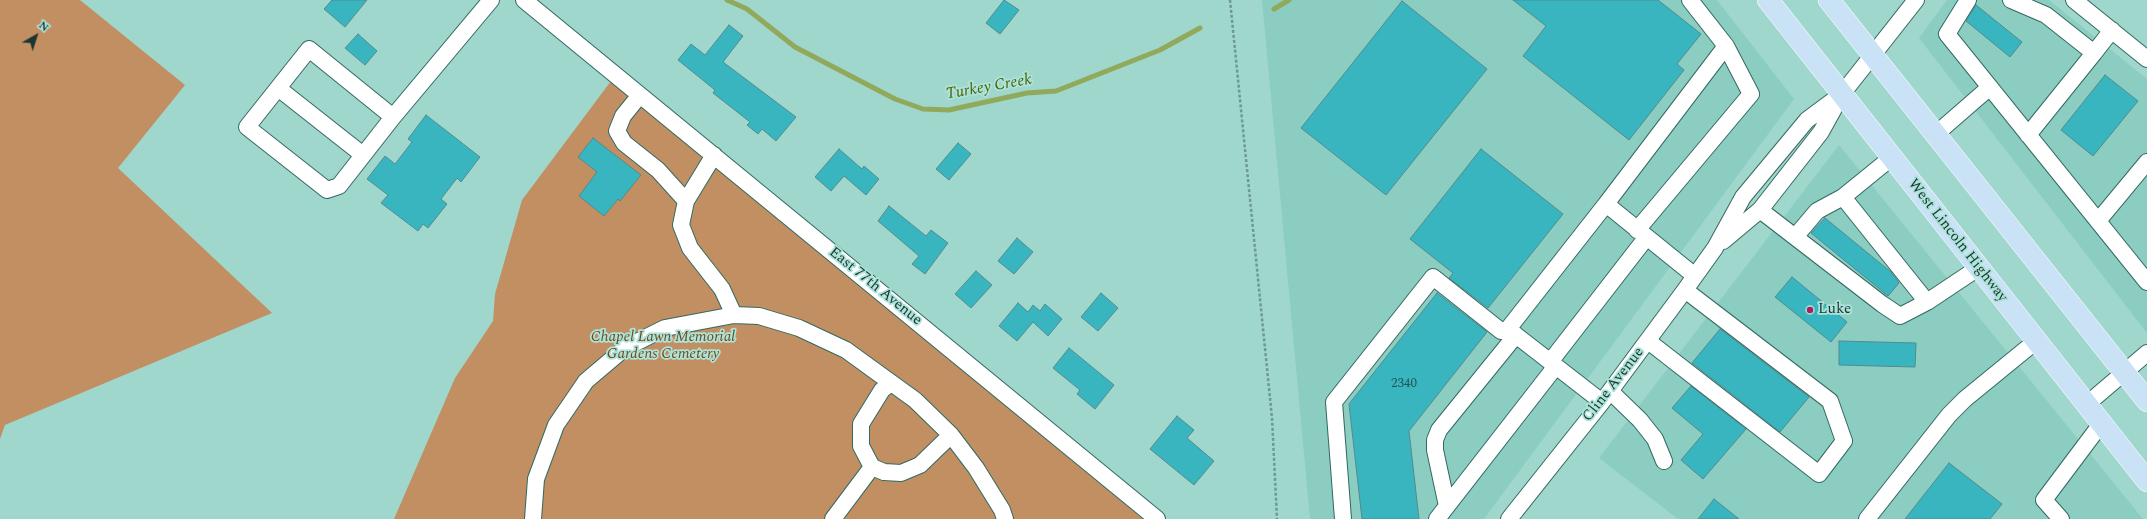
<!DOCTYPE html>
<style>
body{margin:0}
#map{position:relative;width:2147px;height:519px;overflow:hidden;background:#9fd7cd;font-family:Spectral,serif}
canvas{display:block}
.north{position:absolute;left:16px;top:16px;width:40px;height:40px;-webkit-text-stroke:3px #ace4da;paint-order:stroke;rotate:39deg;font-size:11px;font-weight:700;line-height:16px;text-align:center;color:#1e3431}
.north::after{content:'';display:block;margin:auto;width:14px;height:18px;background:#1e3431;clip-path:polygon(50% 0,100% 100%,50% 72%,0 100%)}
</style>
<div id="map">
<canvas width="2147" height="519"></canvas>
<div class="north">N</div>
</div>
<script>
const g = document.querySelector('canvas').getContext('2d');
g.lineJoin = 'round';
function fillPath(path, color) {
  g.fillStyle = color;
  g.fill(path, 'evenodd');
}
function shape(rows) {
  const path = new Path2D();
  for (const r of rows) {
    path.moveTo(r[0], r[1]);
    for (let i = 2; i < r.length; i += 2) path.lineTo(r[i], r[i + 1]);
  }
  return path;
}
function stroke(path, color, width, dash) {
  g.strokeStyle = color;
  g.lineWidth = width;
  g.lineCap = dash ? 'butt' : 'round';
  g.setLineDash(dash || []);
  g.stroke(path);
}
function write(font, color, halo, rows, align = 'center') {
  g.font = font + ' Spectral,serif';
  g.lineWidth = 3.5;
  g.setLineDash([]);
  g.textBaseline = 'middle';
  g.strokeStyle = halo;
  g.fillStyle = color;
  for (const [text, x, y, turn = 0] of rows) {
    g.save();
    g.translate(x, y);
    g.rotate((+turn || 0) * Math.PI / 180);
    g.textAlign = isNaN(turn) ? turn : align;
    if (halo) g.strokeText(text, 0, 0);
    g.fillText(text, 0, 0);
    g.restore();
  }
}
const built = shape([
 [1262,0,1717,0,1794,99,1484,519,1310,519],
 [1947,0,2049,0,2147,79,2147,333,1919,38],
 [1839,145,2143,519,1678,519,1599,458]
]);
const green = shape([
 [0,0,80,0,185,85,118,168,272,313,5,425,0,439],
 [611,81,1143,519,394,519,455,378,493,321,495,294,522,200]
]);
const stream = shape([
 [727,0,747,9,795,47,895,99,923,109,949,110,1027,93,1056,91,1160,50,1200,28],
 [1274,9,1289,0]
]);
const building = shape([
 [332,0,367,0,345,27,324,9,332,0],
 [1004,0,1019,10,1000,34,986,23,1004,0],
 [1513,0,1658,0,1701,34,1677,64,1684,70,1629,140,1523,56,1546,26,1513,0],
 [1402,1,1487,69,1386,195,1301,128,1402,1],
 [1976,5,2022,42,2010,57,1966,21,1976,5],
 [729,25,743,36,723,62,796,117,776,141,762,129,758,134,747,125,750,122,713,93,715,90,678,60,691,44,705,55,729,25],
 [358,34,377,51,365,65,345,48,358,34],
 [2105,75,2138,101,2093,156,2061,130,2105,75],
 [426,115,480,157,461,182,457,178,441,199,447,204,428,228,423,224,418,231,381,203,388,195,367,179,385,156,395,164,412,142,408,139,426,115],
 [593,138,641,175,620,201,618,199,604,216,579,196,597,172,578,157,593,138],
 [958,143,971,154,949,180,936,169,958,143],
 [839,149,862,169,864,166,879,179,866,195,844,176,831,191,815,177,839,149],
 [1481,149,1563,214,1488,308,1449,278,1453,273,1410,239,1481,149],
 [889,206,926,236,931,230,948,243,925,274,912,264,919,256,878,221,889,206],
 [1825,218,1891,272,1899,283,1888,296,1811,233,1825,218],
 [1017,238,1033,252,1014,274,998,261,1017,238],
 [976,271,992,285,971,308,955,294,976,271],
 [1792,277,1847,322,1831,342,1775,297,1792,277],
 [1101,293,1118,308,1098,331,1081,317,1101,293],
 [1437,293,1487,332,1409,431,1419,519,1362,519,1349,404,1437,293],
 [1018,303,1028,312,1033,305,1040,311,1045,304,1062,319,1048,336,1033,322,1017,341,999,326,1018,303],
 [1720,329,1809,397,1780,432,1692,363,1720,329],
 [1839,341,1916,343,1915,367,1839,365,1839,341],
 [1069,348,1114,385,1095,409,1077,394,1080,390,1053,368,1069,348],
 [1691,386,1746,429,1703,479,1681,460,1703,434,1672,408,1691,386],
 [1177,416,1194,430,1187,438,1214,461,1194,485,1150,449,1177,416],
 [1949,463,2002,504,1990,519,1905,519,1949,463],
 [1714,499,1739,519,1698,519,1714,499]
]);
const path = shape([
 [1230,0,1272,418,1277,519]
]);
const minor = shape([
 [524,0,1157,519],
 [1968,0,1947,34,2147,282],
 [2011,0,2046,15,2094,53,2112,30],
 [2074,0,2147,59],
 [278,88,363,155],
 [640,95,623,116,617,131,624,143,658,170,686,201],
 [393,117,309,49,247,127,327,190,339,186,393,117,491,0],
 [1936,134,1990,87],
 [2028,135,2094,53],
 [714,155,686,201,681,225,690,248,722,289,734,315],
 [1843,197,1927,302],
 [1606,204,1726,46],
 [1760,210,1882,304,1900,316,1927,302,1978,268],
 [2098,221,2147,162],
 [1637,230,1751,94,1726,46,1690,0],
 [1795,237,1817,211,1843,197,1891,158],
 [1723,241,1760,210,1821,132,1842,94,1916,0],
 [1648,341,1819,474,1844,441,1830,401,1685,290],
 [1550,362,1646,238],
 [891,383,882,390,861,424,861,446,872,467,884,472,901,473,920,465,951,435],
 [1610,391,1640,420,1655,439,1664,461],
 [1602,402,1508,329,1606,204,1695,276],
 [2086,405,2147,353],
 [1447,506,1435,450,1435,440,1439,430,1516,335],
 [533,519,536,479,556,425,586,381,625,348,665,328,734,315,759,316,799,328,846,350,915,400,951,435,976,468,1002,510,1005,519],
 [833,519,872,467],
 [1343,519,1334,402,1433,277,1501,331,1508,329],
 [1437,519,1556,366],
 [1509,519,1602,402,1685,290,1715,248,1743,197,1807,120,1842,94],
 [1867,519,1949,415,1965,399,2036,341],
 [2061,519,2044,500,2101,424]
]);
const major = shape([
 [1768,0,2147,481],
 [1829,0,2147,401]
]);
const markers = [
 [1810,310,4,"#ac1e58"]
];
const numberNames = [
 ["2340",1404,384]
];
const streetNames = [
 ["West Lincoln Highway",1957,241,52],
 ["East 77th Avenue",875,287,39],
 ["Cline Avenue",1614,385,-52]
];
const poiNames = [
 ["Luke",1818,310]
];
const parkNames = [
 ["Chapel Lawn Memorial",663,338],
 ["Gardens Cemetery",663,355]
];
const waterNames = [
 ["Turkey Creek",989,88,-10]
];
fillPath(built, '#8bcdc1');
fillPath(green, '#c18f62');
stroke(stream, '#91a95b', 5);
fillPath(building, '#38b5bf');
stroke(building, '#538b90', 1);
stroke(minor, '#336961', 18);
stroke(major, '#fff', 22);
stroke(path, '#6e9991', 2.5, [3, 2]);
stroke(minor, '#fff', 16);
stroke(major, '#cae2f5', 21);
for (const [x, y, r, color] of markers) {
  const dot = new Path2D();
  dot.arc(x, y, r, 0, 2 * Math.PI);
  g.fillStyle = color;
  g.fill(dot);
  stroke(dot, '#ace4da', 1.5);
}
write('13px', '#245454', null, numberNames);
write('15px', '#1e3431', '#ace4da', streetNames);
write('15px', '#1e3431', '#ace4da', poiNames, 'left');
write('italic 15px', '#73481d', '#ace4da', parkNames);
write('italic 16px', '#4a5f02', '#ace4da', waterNames);
</script>
